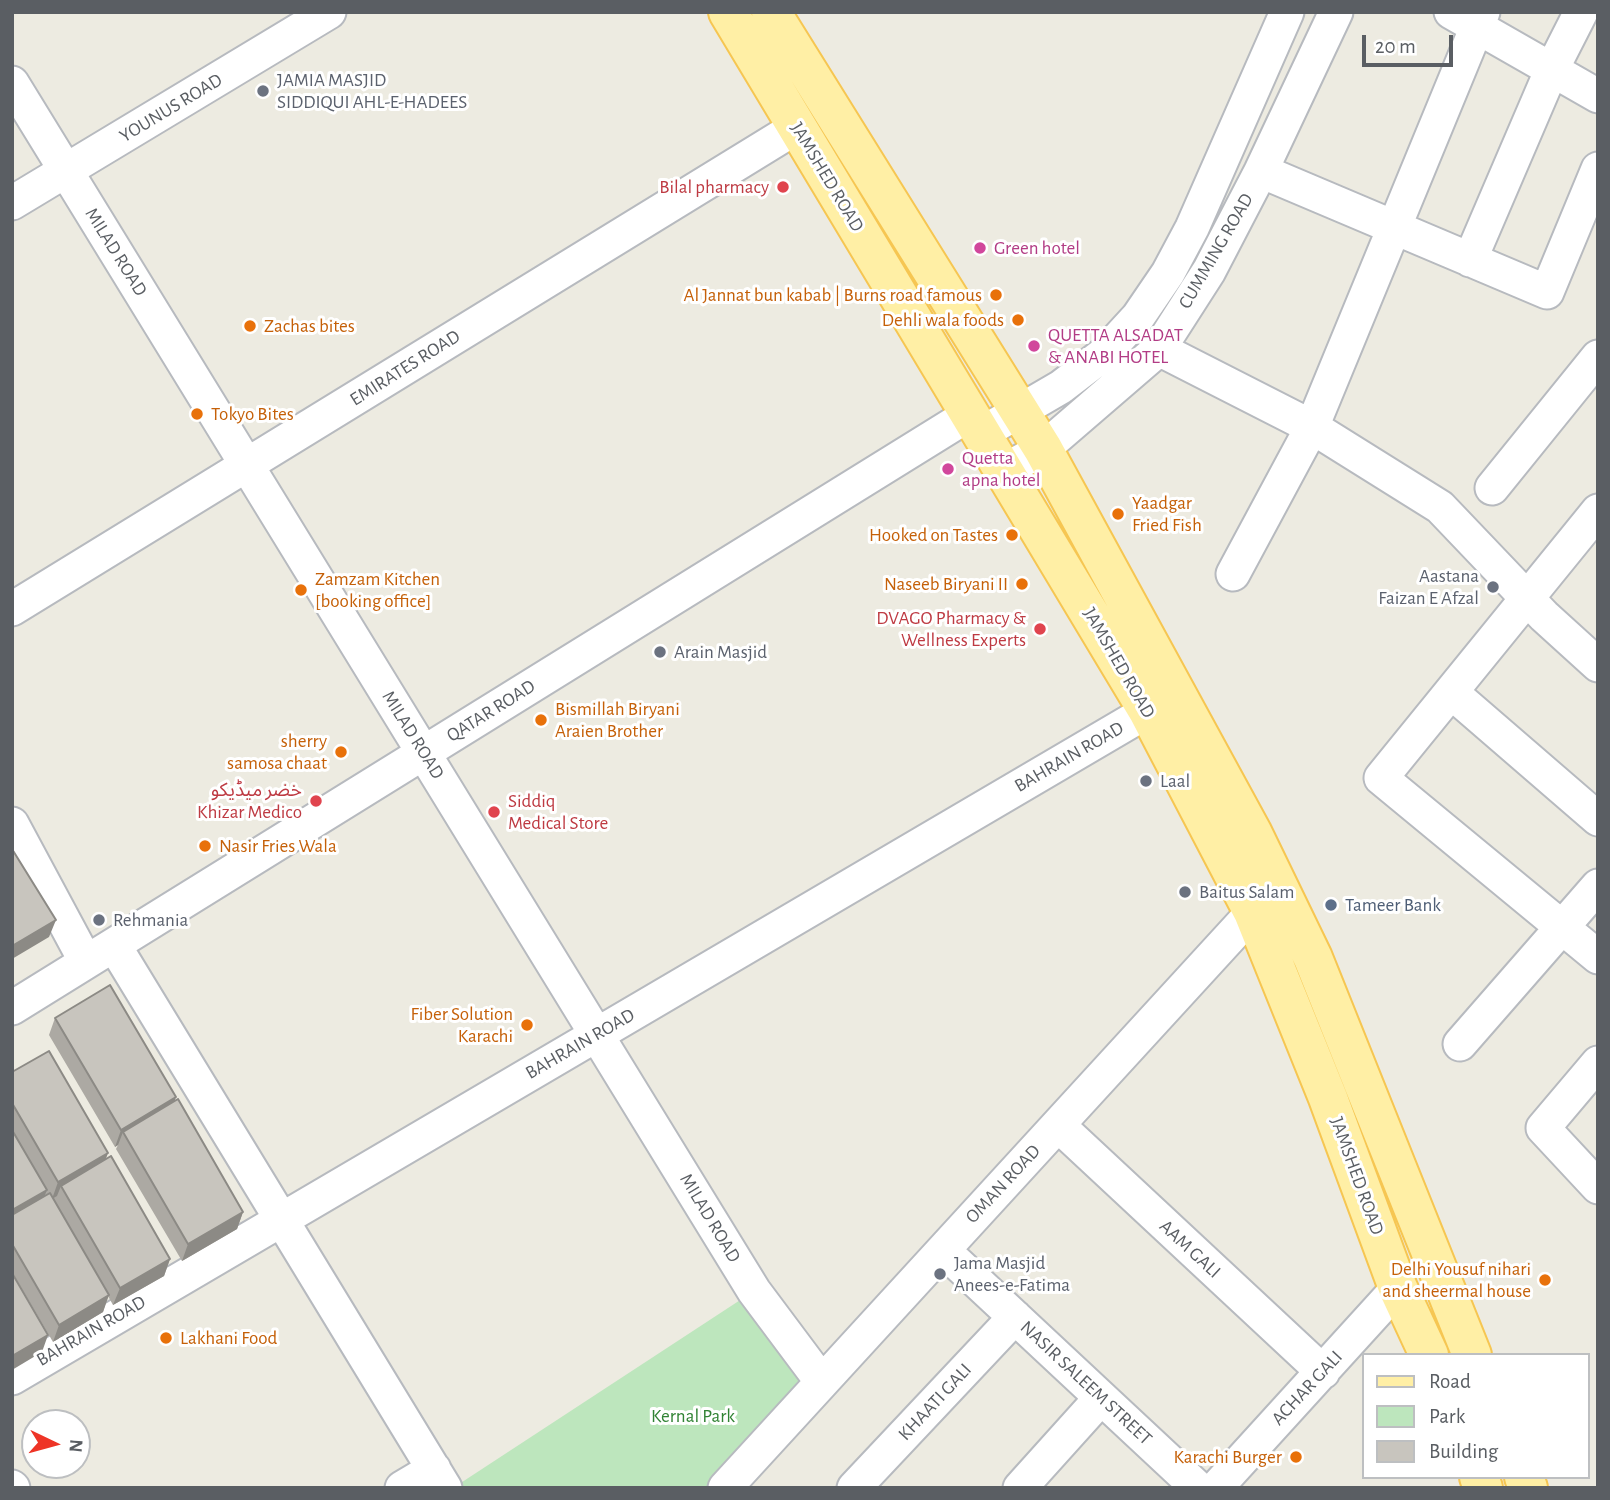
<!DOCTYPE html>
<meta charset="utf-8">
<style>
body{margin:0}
#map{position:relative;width:1610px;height:1500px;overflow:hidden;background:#edebe1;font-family:"Alegreya Sans",sans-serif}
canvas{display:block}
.frame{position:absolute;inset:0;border:14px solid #5a5e63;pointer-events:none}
.legend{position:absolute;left:1362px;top:1353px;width:228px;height:126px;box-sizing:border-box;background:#fff;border:2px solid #bdbfc1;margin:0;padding:9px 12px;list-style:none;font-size:21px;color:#5a5e63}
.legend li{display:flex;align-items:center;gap:14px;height:35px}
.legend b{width:35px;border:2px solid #bdbfc1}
.north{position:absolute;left:21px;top:1409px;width:70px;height:70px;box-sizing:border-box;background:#fff;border:2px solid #bdbfc1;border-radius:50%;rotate:95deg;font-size:19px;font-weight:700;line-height:28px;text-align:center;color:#5a5e63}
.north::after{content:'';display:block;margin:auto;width:24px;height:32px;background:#ee3426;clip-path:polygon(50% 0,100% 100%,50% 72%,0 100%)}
.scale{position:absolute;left:1362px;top:35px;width:91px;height:32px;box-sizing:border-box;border:4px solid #5a5e63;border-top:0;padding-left:9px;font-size:21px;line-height:24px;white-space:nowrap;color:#5a5e63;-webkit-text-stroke:5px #fff;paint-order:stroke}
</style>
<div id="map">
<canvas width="1610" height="1500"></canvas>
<div class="frame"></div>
<ul class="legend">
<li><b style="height:9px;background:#ffefa5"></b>Road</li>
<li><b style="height:19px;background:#bde6bd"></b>Park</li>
<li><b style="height:19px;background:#c8c5be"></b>Building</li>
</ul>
<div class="north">N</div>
<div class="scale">20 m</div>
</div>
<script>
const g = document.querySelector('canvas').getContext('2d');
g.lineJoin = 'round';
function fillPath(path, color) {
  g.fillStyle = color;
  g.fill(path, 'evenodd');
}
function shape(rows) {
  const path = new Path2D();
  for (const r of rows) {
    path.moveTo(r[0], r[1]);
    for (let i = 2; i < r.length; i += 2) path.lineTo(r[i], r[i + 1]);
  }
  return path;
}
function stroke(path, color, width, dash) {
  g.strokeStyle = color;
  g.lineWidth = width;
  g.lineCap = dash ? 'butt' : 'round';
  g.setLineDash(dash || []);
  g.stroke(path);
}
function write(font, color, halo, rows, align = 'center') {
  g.font = font + ' "Alegreya Sans","Noto Sans Arabic",sans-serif';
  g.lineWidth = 6;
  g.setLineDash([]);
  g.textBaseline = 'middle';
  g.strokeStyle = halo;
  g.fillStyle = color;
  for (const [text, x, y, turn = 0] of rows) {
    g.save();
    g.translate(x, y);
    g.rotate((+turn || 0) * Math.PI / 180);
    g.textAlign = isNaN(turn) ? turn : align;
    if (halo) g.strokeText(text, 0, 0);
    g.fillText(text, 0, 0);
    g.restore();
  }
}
const green = shape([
 [754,1291,822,1382,725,1488,453,1488]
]);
const minor = shape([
 [1451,12,1598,96],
 [12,83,754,1291,822,1382],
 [1261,171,1547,292,1598,169],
 [12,203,329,12],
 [1470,260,1552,69,1581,12],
 [1159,349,1312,427,1440,507,1544,616,1598,665],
 [982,433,1061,387,1104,354,1138,317,1168,273,1192,228,1287,12],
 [1005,470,1043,449,1159,349,1209,271,1261,171,1336,12],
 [1492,488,1598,357],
 [1598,511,1381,778,1598,957],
 [1233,574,1312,427,1483,12],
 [12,609,797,127],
 [1451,692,1598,819],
 [12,824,86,962],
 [114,945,445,1488],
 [12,1008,970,414],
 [1460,1044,1598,886],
 [1598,1063,1543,1128,1598,1187],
 [1058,1125,1323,1372],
 [943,1250,1198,1488],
 [12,1378,1148,711],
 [12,1487,13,1488],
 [402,1488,434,1469],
 [725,1488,1253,912],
 [854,1488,1015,1317],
 [1020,1488,1101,1398],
 [1216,1488,1398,1288]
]);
const major = shape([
 [728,12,1148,711,1253,912,1328,1098,1398,1288,1429,1355],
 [771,12,1043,449,1252,832,1313,958,1472,1355],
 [1479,1477,1483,1488],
 [1524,1477,1528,1488]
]);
const wall = shape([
 [55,1018,175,1101,243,1212,237,1229,182,1261,116,1149,118,1145,115,1147,49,1035],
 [12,1072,106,1159,170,1259,164,1276,113,1305,108,1296,103,1312,53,1342,12,1272]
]);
const shadedWall = shape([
 [56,920,49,937,12,959,12,946],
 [176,1097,170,1115,123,1132,118,1145,115,1147,121,1130],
 [108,1153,102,1170,61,1186,57,1196,52,1199,58,1182],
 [47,1190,40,1207,12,1223,12,1210],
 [243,1212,237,1229,182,1261,188,1244],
 [170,1259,164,1276,113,1305,120,1288],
 [109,1295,103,1312,53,1342,59,1325],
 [48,1335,42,1352,12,1370,12,1356]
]);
const building = shape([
 [12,849,56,920,12,946,12,849],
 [110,985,176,1097,121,1130,55,1018,110,985],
 [49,1051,108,1153,58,1182,12,1103,12,1072,49,1051],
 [178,1099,243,1212,188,1244,123,1132,178,1099],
 [12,1130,47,1190,12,1210,12,1130],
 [111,1156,170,1259,120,1288,61,1186,111,1156],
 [50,1193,109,1295,59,1325,12,1244,12,1215,50,1193],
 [12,1273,48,1335,12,1356,12,1273]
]);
const markers = [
 [263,91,7,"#6b7280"],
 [783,187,7,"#e0444e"],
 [980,248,7,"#d1479c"],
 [996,295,7,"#e8710a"],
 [1018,320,7,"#e8710a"],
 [250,326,7,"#e8710a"],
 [1034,346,7,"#d1479c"],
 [197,414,7,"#e8710a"],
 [948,469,7,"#d1479c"],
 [1118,514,7,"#e8710a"],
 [1012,535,7,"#e8710a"],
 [1022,584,7,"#e8710a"],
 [1493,587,7,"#6b7280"],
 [301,590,7,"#e8710a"],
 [1040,629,7,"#e0444e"],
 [660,652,7,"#6b7280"],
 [541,720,7,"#e8710a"],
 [341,752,7,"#e8710a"],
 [1146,781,7,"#6b7280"],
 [316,801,7,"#e0444e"],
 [494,812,7,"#e0444e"],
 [205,846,7,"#e8710a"],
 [1185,892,7,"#6b7280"],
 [1331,905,7,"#5c6f8a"],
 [99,920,7,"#6b7280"],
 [527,1025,7,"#e8710a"],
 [940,1274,7,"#6b7280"],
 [1545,1280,7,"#e8710a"],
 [166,1338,7,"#e8710a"],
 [1296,1457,7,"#e8710a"]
];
const worshipNames = [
 ["JAMIA MASJID",277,80],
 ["SIDDIQUI AHL-E-HADEES",277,102],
 ["Aastana",1479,576,"right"],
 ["Faizan E Afzal",1479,598,"right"],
 ["Arain Masjid",674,652],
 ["Laal",1160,781],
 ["Baitus Salam",1199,892],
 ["Rehmania",113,920],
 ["Jama Masjid",954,1263],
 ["Anees-e-Fatima",954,1285]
];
const streetNames = [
 ["YOUNUS ROAD",171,108,-31],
 ["JAMSHED ROAD",827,177,59],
 ["CUMMING ROAD",1216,251,-60],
 ["MILAD ROAD",116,252,58],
 ["EMIRATES ROAD",405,368,-32],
 ["JAMSHED ROAD",1119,663,60],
 ["QATAR ROAD",491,711,-32],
 ["MILAD ROAD",413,735,58],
 ["BAHRAIN ROAD",1069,757,-30],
 ["BAHRAIN ROAD",580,1044,-30],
 ["JAMSHED ROAD",1357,1176,70],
 ["OMAN ROAD",1003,1184,-47],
 ["MILAD ROAD",710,1218,59],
 ["AAM GALI",1190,1249,43],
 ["BAHRAIN ROAD",91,1331,-30],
 ["NASIR SALEEM STREET",1086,1383,43],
 ["ACHAR GALI",1307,1388,-47],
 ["KHAATI GALI",935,1402,-47]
];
const healthNames = [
 ["Bilal pharmacy",769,187],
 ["DVAGO Pharmacy &",1026,618],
 ["Wellness Experts",1026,640],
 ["خضر میڈیکو",302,790],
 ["Khizar Medico",302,812],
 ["Siddiq",508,801,"left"],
 ["Medical Store",508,823,"left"]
];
const hotelNames = [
 ["Green hotel",994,248],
 ["QUETTA ALSADAT",1048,335],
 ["& ANABI HOTEL",1048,357],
 ["Quetta",962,458],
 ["apna hotel",962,480]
];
const foodNames = [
 ["Al Jannat bun kabab | Burns road famous",982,295],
 ["Dehli wala foods",1004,320],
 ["Zachas bites",264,326,"left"],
 ["Tokyo Bites",211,414,"left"],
 ["Yaadgar",1132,503,"left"],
 ["Fried Fish",1132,525,"left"],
 ["Hooked on Tastes",998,535],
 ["Zamzam Kitchen",315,579,"left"],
 ["[booking office]",315,601,"left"],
 ["Naseeb Biryani II",1008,584],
 ["Bismillah Biryani",555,709,"left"],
 ["Araien Brother",555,731,"left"],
 ["sherry",327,741],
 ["samosa chaat",327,763],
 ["Nasir Fries Wala",219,846,"left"],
 ["Fiber Solution",513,1014],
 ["Karachi",513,1036],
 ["Delhi Yousuf nihari",1531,1269],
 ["and sheermal house",1531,1291],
 ["Lakhani Food",180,1338,"left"],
 ["Karachi Burger",1282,1457]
];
const serviceNames = [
 ["Tameer Bank",1345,905]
];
const parkNames = [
 ["Kernal Park",693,1416]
];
fillPath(green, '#bde6bd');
stroke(minor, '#b7babf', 37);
stroke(major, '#f6c652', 42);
stroke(minor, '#fff', 33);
stroke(major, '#ffefa5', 38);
fillPath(wall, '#aca9a3');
fillPath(shadedWall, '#8c8a85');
fillPath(building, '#c8c5be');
stroke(building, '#8c8a85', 2);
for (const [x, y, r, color] of markers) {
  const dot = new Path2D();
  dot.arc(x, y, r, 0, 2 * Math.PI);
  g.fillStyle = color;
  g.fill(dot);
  stroke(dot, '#fff', 2.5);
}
write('19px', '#5b616d', '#fff', worshipNames, 'left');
write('19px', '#5a5e63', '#fff', streetNames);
write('19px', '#be3a42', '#fff', healthNames, 'right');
write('19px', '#b23c85', '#fff', hotelNames, 'left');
write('19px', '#c56008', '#fff', foodNames, 'right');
write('19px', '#4e5e75', '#fff', serviceNames, 'left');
write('19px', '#318334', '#fff', parkNames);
</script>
